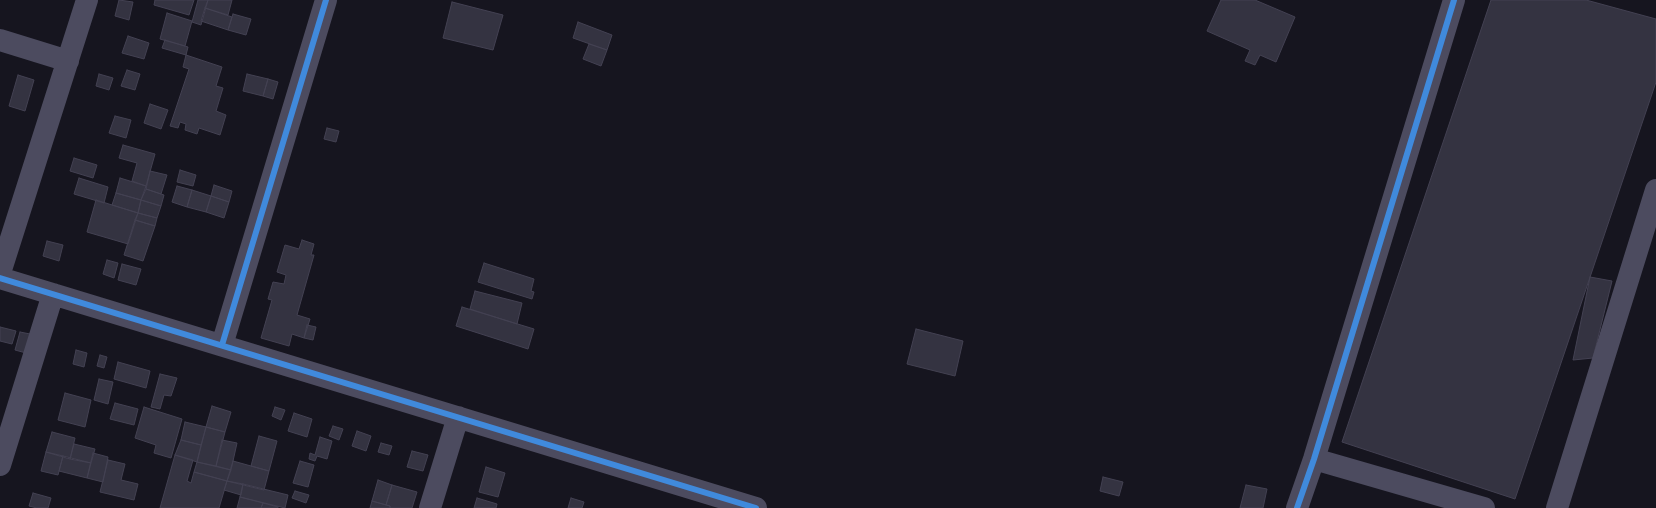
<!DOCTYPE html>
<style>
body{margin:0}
canvas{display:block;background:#16151f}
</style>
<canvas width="1656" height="508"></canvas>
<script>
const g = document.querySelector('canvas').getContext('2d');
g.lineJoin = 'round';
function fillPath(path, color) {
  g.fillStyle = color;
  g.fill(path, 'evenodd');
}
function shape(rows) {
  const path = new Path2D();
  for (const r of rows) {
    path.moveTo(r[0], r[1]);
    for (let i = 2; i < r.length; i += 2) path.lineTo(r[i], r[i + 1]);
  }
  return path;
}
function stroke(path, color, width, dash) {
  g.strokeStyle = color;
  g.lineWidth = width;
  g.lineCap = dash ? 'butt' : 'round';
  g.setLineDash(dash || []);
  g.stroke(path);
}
const building = shape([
 [119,0,133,2,129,20,115,16,119,0],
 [155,0,194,0,189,15,154,5,155,0],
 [198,0,208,0,201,25,192,22,198,0],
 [208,0,232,0,228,15,205,8,208,0],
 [1221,0,1255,0,1295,17,1276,62,1260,55,1255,65,1245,61,1250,50,1207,31,1221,0],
 [1491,0,1586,0,1656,19,1656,82,1515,499,1342,442,1491,0],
 [452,2,503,15,493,50,443,38,452,2],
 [205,8,232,17,228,30,201,21,205,8],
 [167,13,192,21,185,46,160,39,167,13],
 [233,14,251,19,246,35,228,30,233,14],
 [578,22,612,35,607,50,573,38,578,22],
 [128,36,149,43,144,59,122,53,128,36],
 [165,40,188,47,186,55,162,48,165,40],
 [589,44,607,50,601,66,583,59,589,44],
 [186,55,222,67,216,86,223,88,216,111,226,115,220,135,199,128,197,134,185,130,186,124,180,122,178,128,170,126,189,69,183,67,186,55],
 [127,70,140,74,135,90,121,86,127,70],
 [99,74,113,78,109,90,96,86,99,74],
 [247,74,268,79,263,96,243,91,247,74],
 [18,75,34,80,25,111,9,106,18,75],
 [268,79,278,82,273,99,263,96,268,79],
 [150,104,168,110,161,129,144,123,150,104],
 [115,116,131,120,126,138,109,133,115,116],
 [327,128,339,131,336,142,324,139,327,128],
 [123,145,155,154,146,186,132,181,137,163,119,158,123,145],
 [74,158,97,165,93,178,70,171,74,158],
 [180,170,196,175,193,186,177,182,180,170],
 [150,171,167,175,161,194,146,189,150,171],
 [79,178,108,187,104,203,74,194,79,178],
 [120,178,146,186,141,200,116,193,120,178],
 [214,185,232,191,229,202,211,196,214,185],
 [177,186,192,190,187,207,172,202,177,186],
 [146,189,164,195,161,206,141,200,146,189],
 [192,190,211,196,206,212,187,207,192,190],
 [116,193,141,200,138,213,112,205,116,193],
 [211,196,229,202,224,218,206,212,211,196],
 [96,200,138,213,128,244,87,232,96,200],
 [141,200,161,206,157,218,138,213,141,200],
 [138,213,157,218,155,226,135,220,138,213],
 [135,220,155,226,143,261,124,255,135,220],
 [302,240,314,244,311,255,314,255,297,315,310,319,304,338,292,334,289,346,261,338,272,300,268,299,273,282,284,284,286,275,277,272,285,245,299,249,302,240],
 [47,241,63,245,59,261,43,256,47,241],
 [107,260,118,263,114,278,103,274,107,260],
 [484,263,534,279,531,291,534,292,532,299,478,282,484,263],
 [122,264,141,269,136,285,118,280,122,264],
 [1590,277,1612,281,1593,358,1573,360,1590,277],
 [475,291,522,303,517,324,470,309,475,291],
 [462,307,534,329,528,349,456,326,462,307],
 [307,325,316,327,313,340,304,338,307,325],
 [0,327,16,331,12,344,0,341,0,327],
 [916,329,963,341,955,376,907,364,916,329],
 [20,332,30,334,26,353,15,350,20,332],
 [76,350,87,353,84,367,73,364,76,350],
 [100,355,107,357,104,368,97,366,100,355],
 [118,362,150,371,146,388,114,379,118,362],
 [160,374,177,378,171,396,164,395,160,409,151,407,160,374],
 [99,379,113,382,108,404,94,400,99,379],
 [65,393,91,400,85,427,58,420,65,393],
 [115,403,138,409,134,425,110,419,115,403],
 [212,406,231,412,225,432,206,427,212,406],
 [144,407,182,419,171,458,154,453,156,445,135,438,144,407],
 [275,407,285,410,281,420,272,416,275,407],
 [294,413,312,419,307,437,288,431,294,413],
 [185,422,206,427,201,445,181,440,185,422],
 [333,426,343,429,339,440,329,436,333,426],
 [206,427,225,432,216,466,197,462,206,427],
 [357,431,371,436,366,451,352,446,357,431],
 [52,432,75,438,70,459,46,452,52,432],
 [259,436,277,441,269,471,251,466,259,436],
 [320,437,332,441,327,459,317,456,315,461,309,459,310,453,315,455,320,437],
 [181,440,201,445,197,462,175,455,181,440],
 [222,440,237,443,231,470,216,466,222,440],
 [381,443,392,446,389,455,378,452,381,443],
 [74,444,95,449,91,463,70,459,74,444],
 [412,451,428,455,423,471,407,467,412,451],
 [46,452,63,456,58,475,41,471,46,452],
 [93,453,108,457,103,482,87,478,93,453],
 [175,455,193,460,187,481,191,483,194,472,227,481,219,508,160,508,175,455],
 [63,456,91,463,87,478,59,471,63,456],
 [108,460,125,464,121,480,138,484,134,500,100,492,108,460],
 [233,461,269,471,264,490,227,481,233,461],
 [300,461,314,465,308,487,293,483,300,461],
 [197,462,231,470,227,481,194,472,197,462],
 [486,467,505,473,498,497,479,492,486,467],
 [1103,477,1123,482,1119,496,1100,491,1103,477],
 [378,480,392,485,386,505,372,501,378,480],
 [227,481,243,484,241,495,224,490,227,481],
 [243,484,288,495,285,508,240,497,243,484],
 [392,485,417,492,412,508,390,508,390,506,386,505,392,485],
 [1246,485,1267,489,1263,508,1240,508,1246,485],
 [295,491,309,495,306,503,292,498,295,491],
 [33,493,51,498,48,508,37,508,29,506,33,493],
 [240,497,263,503,261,508,237,508,240,497],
 [477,498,497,504,496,508,474,508,477,498],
 [571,498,584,502,582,508,568,508,571,498],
 [372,501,390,506,390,508,370,508,372,501],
 [263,503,278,507,278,508,261,508,263,503]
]);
const minor = shape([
 [0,40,68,61],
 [0,273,87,0],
 [0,278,756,508],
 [222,345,326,0],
 [1314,459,1484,508],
 [0,465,53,294],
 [430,508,458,417],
 [1297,508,1314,459,1454,0],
 [1557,508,1656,190]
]);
const cycleway = shape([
 [0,278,756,508],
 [222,345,326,0],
 [1297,508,1314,459,1454,0]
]);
fillPath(building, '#343341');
stroke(building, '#434152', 1);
stroke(minor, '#4c4b5f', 22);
stroke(cycleway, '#408adc', 6);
</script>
